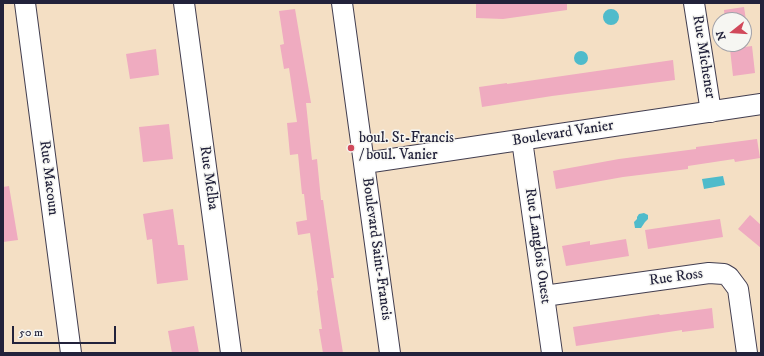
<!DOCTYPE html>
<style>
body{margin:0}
#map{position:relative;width:764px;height:356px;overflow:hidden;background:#f4dfc4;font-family:"IM FELL DW Pica",serif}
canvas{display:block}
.frame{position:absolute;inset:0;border:4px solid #22223b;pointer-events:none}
.north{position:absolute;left:712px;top:12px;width:40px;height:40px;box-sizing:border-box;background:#f6f6f2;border:1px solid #a1a1a9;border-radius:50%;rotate:253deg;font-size:11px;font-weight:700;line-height:16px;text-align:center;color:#22223b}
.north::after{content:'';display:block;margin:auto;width:14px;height:18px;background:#d1495b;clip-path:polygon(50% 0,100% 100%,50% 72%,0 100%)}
.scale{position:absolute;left:12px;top:326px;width:104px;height:18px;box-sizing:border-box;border:2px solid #22223b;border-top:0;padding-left:5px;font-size:12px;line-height:14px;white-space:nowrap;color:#22223b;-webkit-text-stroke:3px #f6f6f2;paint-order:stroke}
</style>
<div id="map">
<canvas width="764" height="356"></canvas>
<div class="frame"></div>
<div class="north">N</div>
<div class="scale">50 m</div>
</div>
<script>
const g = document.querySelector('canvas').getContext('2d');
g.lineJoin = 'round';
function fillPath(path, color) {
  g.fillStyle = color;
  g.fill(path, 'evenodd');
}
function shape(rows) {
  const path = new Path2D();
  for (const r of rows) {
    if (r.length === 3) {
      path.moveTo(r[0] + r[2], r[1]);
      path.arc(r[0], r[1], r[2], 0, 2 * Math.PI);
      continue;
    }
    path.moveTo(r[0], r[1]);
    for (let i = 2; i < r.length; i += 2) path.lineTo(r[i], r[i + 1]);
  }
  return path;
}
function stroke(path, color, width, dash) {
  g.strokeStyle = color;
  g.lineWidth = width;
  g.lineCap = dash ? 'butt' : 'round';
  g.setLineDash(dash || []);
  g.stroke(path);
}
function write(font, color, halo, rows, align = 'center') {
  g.font = font + ' "IM FELL DW Pica",serif';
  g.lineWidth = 3;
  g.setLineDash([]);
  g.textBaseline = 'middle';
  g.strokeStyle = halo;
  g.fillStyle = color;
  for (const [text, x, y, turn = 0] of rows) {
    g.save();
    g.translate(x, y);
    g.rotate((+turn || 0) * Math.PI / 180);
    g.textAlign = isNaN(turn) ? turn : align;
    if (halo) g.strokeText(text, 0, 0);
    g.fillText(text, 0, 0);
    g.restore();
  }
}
const water = shape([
 [611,17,8],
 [581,58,7],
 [723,176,725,185,704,189,702,179],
 [644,213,648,215,648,219,645,222,641,228,635,228,634,222,637,219,637,217,639,214]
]);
const building = shape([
 [476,3,567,3,567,10,503,19,476,18],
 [744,7,746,20,725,20,724,10],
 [295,9,311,103,306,103,312,160,317,159,321,200,323,200,334,278,331,278,343,353,323,353,319,329,322,329,317,291,318,290,310,233,298,235,296,222,307,220,304,194,302,194,298,154,290,155,287,123,297,122,289,68,284,69,280,45,284,44,279,11],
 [752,46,755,73,733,76,730,49],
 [156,49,159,75,130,79,126,54],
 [673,60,675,80,552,96,482,107,479,87,507,83,507,84],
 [169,124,173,159,143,162,139,127],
 [757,139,760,158,735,162,734,159,688,166,688,169,623,177,556,189,553,171,619,159,696,149,696,147],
 [9,186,18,240,3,242,3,187],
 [173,209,178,245,184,245,188,280,157,284,152,239,147,240,143,214],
 [750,215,761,225,761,248,738,229],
 [720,219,723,237,648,249,645,230],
 [626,239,629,256,566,266,562,246,590,241,590,245],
 [712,308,714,328,682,332,682,330,576,346,573,327,659,314,660,315],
 [194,326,199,353,172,353,168,331]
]);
const minor = shape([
 [25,3,71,353],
 [184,3,231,353],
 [342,3,390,353],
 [694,3,711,112],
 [522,140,552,353],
 [365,163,761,104],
 [544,296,709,273,724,274,729,277,738,289,747,353]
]);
const markers = [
 [351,148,4,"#d1495b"]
];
const streetNames = [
 ["Rue Michener",703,57,81],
 ["Boulevard Vanier",563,134,-9],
 ["Rue Macoun",48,178,83],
 ["Rue Melba",208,178,82],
 ["Rue Langlois Ouest",537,246,82],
 ["Boulevard Saint-Francis",376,249,82],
 ["Rue Ross",676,278,-8]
];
const poiNames = [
 ["boul. St-Francis",359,139],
 ["/ boul. Vanier",359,156]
];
fillPath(water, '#4fbbcb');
fillPath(building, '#efabc0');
stroke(minor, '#423e50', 22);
stroke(minor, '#fff', 20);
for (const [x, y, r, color] of markers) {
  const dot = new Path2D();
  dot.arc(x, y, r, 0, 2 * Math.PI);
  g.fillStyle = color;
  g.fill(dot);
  stroke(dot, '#f6f6f2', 1.5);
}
write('15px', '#22223b', '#f6f6f2', streetNames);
write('15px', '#22223b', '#f6f6f2', poiNames, 'left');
</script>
